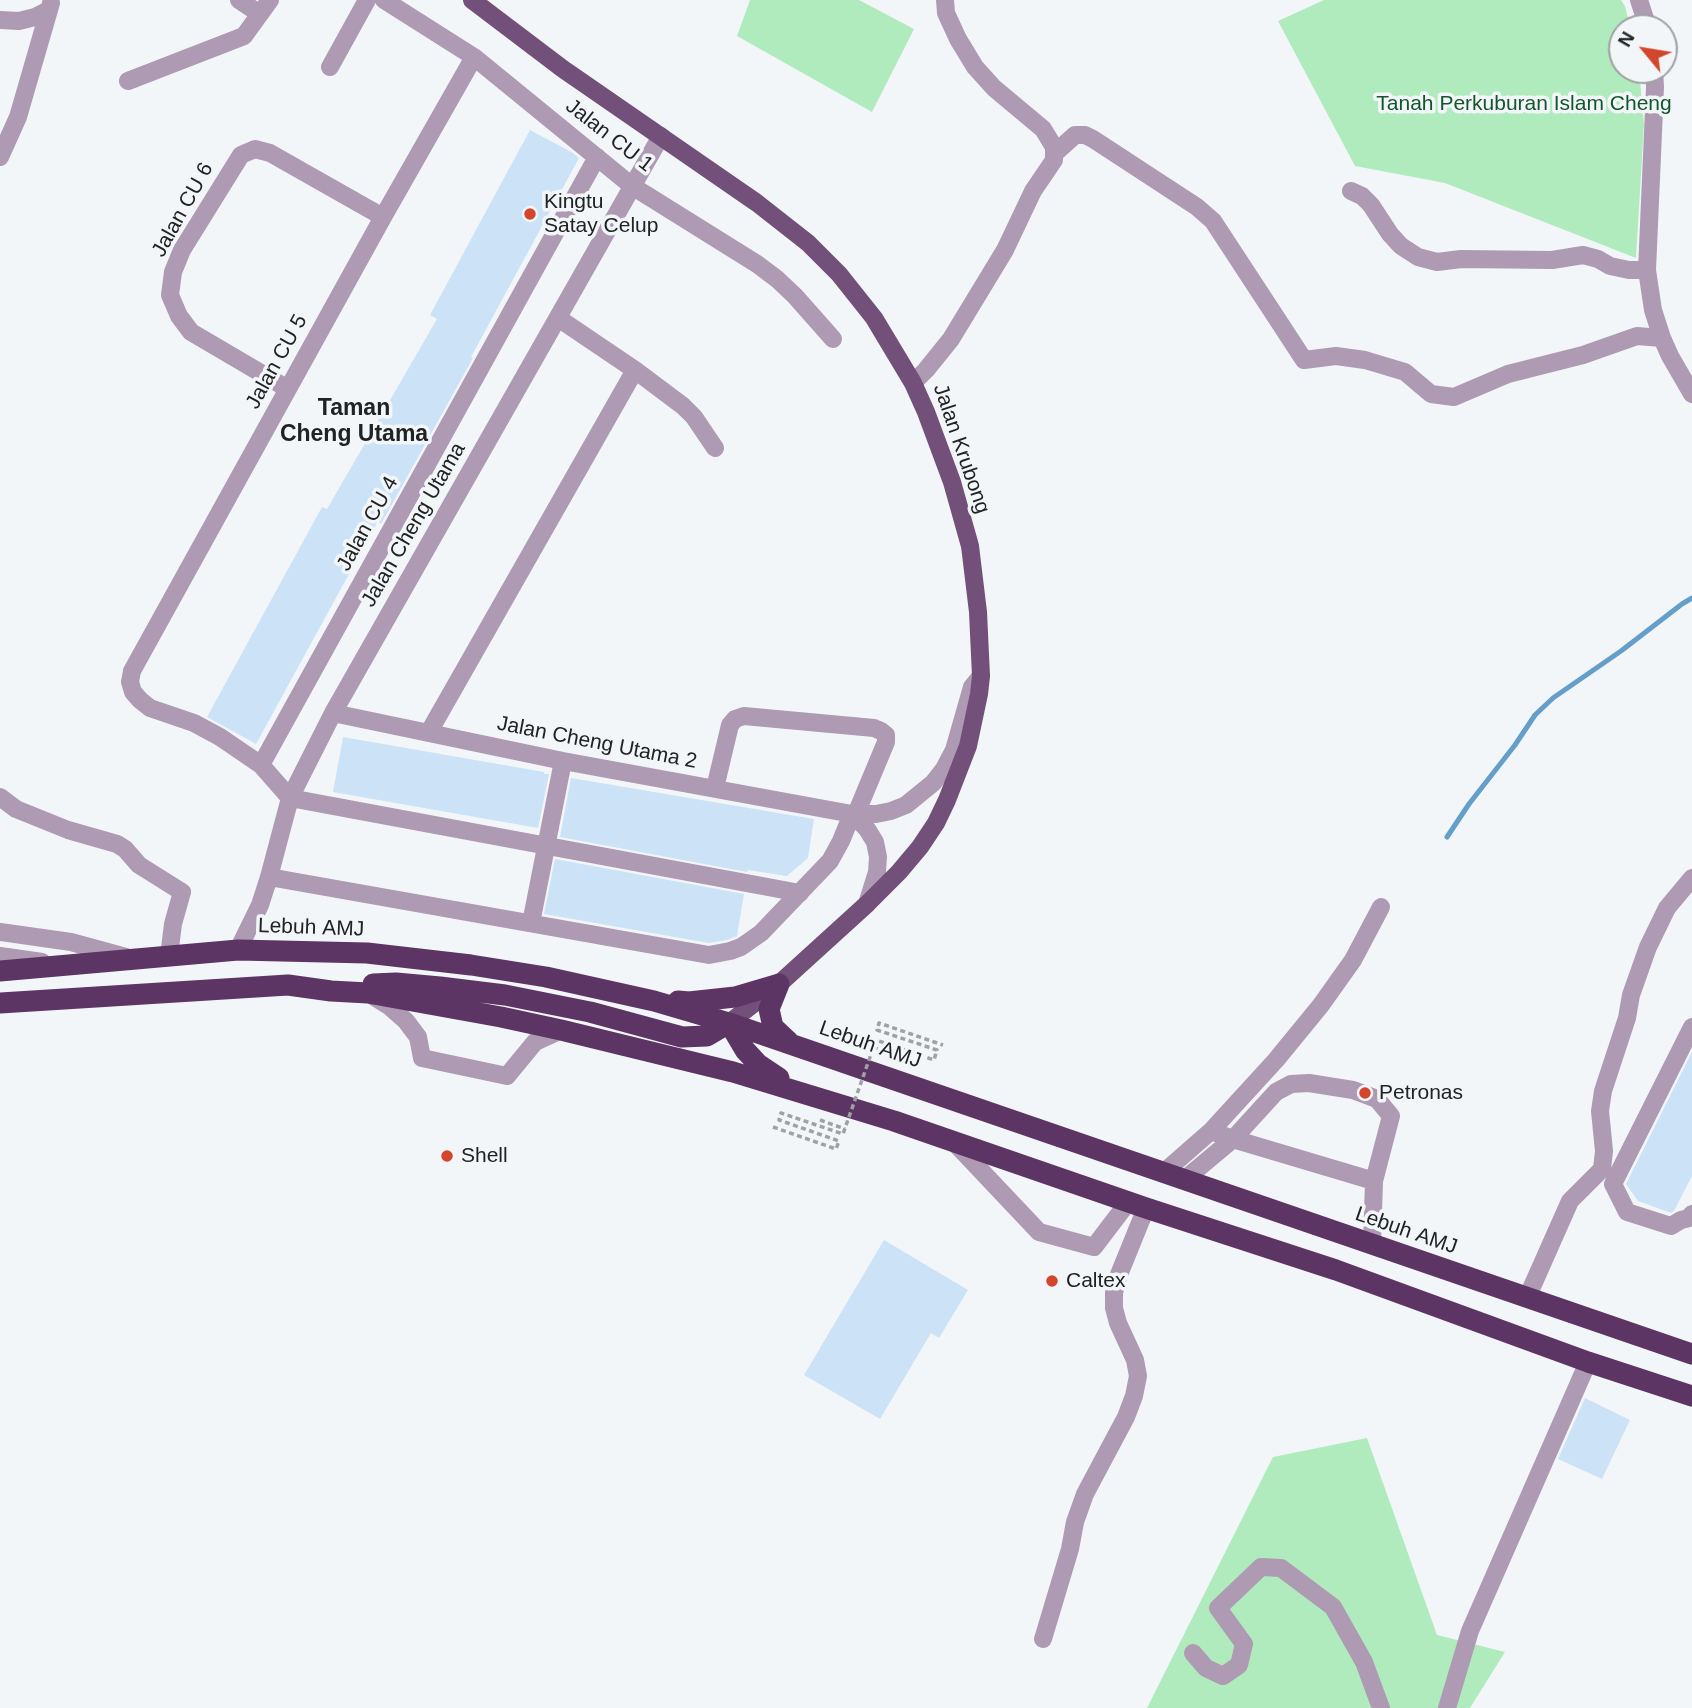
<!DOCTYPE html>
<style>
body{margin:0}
#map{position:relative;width:1692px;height:1708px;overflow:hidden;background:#f3f6f9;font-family:Arial,sans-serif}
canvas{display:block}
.north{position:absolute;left:1608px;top:14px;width:70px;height:70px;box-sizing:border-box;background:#f3f6f9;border:2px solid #9fa1a3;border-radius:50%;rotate:300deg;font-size:19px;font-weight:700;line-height:28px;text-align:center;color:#212223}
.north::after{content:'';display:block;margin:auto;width:24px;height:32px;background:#d2472c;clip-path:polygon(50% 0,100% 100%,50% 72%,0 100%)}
</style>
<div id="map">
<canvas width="1692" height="1708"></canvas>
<div class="north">N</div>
</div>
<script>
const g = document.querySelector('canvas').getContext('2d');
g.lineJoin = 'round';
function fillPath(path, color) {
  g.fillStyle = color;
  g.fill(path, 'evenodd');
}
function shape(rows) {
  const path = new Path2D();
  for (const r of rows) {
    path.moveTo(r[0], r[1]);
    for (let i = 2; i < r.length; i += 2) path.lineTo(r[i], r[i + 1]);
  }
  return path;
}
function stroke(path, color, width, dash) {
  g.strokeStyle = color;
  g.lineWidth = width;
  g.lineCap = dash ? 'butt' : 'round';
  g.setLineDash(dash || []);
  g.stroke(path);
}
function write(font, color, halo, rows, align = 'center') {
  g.font = font + ' Arial,sans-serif';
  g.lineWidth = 7;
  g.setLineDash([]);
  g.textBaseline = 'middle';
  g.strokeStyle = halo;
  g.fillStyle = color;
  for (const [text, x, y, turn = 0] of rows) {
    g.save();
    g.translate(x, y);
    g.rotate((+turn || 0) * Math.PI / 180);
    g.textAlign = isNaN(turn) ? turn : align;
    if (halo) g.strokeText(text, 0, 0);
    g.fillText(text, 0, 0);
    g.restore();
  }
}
const green = shape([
 [750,0,859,0,914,29,872,112,737,36],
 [1324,0,1621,0,1625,6,1630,28,1622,28,1622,70,1639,70,1644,124,1636,258,1445,183,1355,166,1278,21],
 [1367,1438,1437,1635,1505,1652,1470,1708,1147,1708,1273,1457]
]);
const stream = shape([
 [1447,837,1469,804,1515,745,1535,715,1553,698,1621,651,1682,604,1692,598]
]);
const building = shape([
 [530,130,573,153,579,158,471,357,473,358,381,524,378,521,256,744,207,717,322,507,327,509,437,319,430,315],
 [343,737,544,772,544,774,549,774,538,828,333,792],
 [571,778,814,819,808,858,787,876,748,870,747,872,560,837],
 [555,859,744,894,737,936,727,940,709,943,544,914],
 [1692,1052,1692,1176,1674,1211,1671,1213,1638,1201,1626,1184],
 [884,1240,968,1290,939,1338,931,1333,880,1419,804,1375],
 [1585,1398,1630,1420,1602,1479,1558,1459]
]);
const path = shape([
 [873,1047,900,1056],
 [820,1120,845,1129]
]);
const minor = shape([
 [239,0,260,14],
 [384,0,474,57,632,186,757,264,777,279,795,296,833,339],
 [1639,0,1648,28],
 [0,20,19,21,35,17,49,10,51,3],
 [474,57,383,217,132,671,130,682,133,692,140,700,150,708,194,723,220,737,261,765,290,798,800,893],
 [330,67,367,0],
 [1654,70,1655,87,1647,270,1653,310,1662,338,1670,356,1692,394],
 [128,81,244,36,270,0],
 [1054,154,1075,135,1085,135,1093,139,1197,207,1213,221,1304,360,1336,356,1365,360,1405,372,1431,394,1454,397,1508,374,1583,355,1637,336,1662,338],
 [0,157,18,117,49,10],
 [1351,191,1362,196,1371,205,1390,234,1401,246,1418,257,1437,262,1461,259,1552,260,1583,255,1598,259,1610,266,1629,270,1647,270],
 [558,318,635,370,683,406,694,417,715,448],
 [913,383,926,370,951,339,1005,250,1033,191,1054,160,1054,147,1043,129,994,88,975,67,958,39,946,13,945,0],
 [288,389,191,332,179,316,170,295,173,272,182,250,241,155,255,149,270,153,383,217],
 [333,713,563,761,852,814,876,814,891,811,906,805,933,783,944,769,954,750,972,687,981,676],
 [429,732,635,370],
 [261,765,597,157],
 [715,788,730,725,735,719,744,716,874,728,881,731,886,735,886,742,856,814],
 [0,797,16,809,68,830,117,844,125,849,139,865,182,892,173,924,169,956],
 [852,814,867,829,875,842,878,857,877,872,867,904],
 [269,877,709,955,730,951,741,947,761,933,830,861,841,841,852,814],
 [531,923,563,761],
 [0,932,71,942,126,957],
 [238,950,260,905,269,877,290,798,333,713,661,136],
 [0,956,42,962],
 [373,996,389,1006,406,1021,418,1037,422,1058,507,1076,535,1042,561,1030],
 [1692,1027,1613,1184,1627,1212,1671,1226,1681,1220,1689,1218,1692,1214],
 [953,1141,1039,1232,1094,1247,1129,1201],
 [1163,1173,1211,1131],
 [1184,1180,1233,1139,1374,1181,1372,1245],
 [1374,1181,1391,1116,1377,1099,1353,1090,1309,1083,1291,1084,1276,1092,1233,1139,1211,1131,1276,1060,1321,1005,1353,960,1381,907],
 [1527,1298,1570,1201,1602,1169,1604,1151,1600,1111,1603,1091,1627,1018,1631,995,1648,947,1667,908,1692,878],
 [1043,1639,1070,1549,1075,1522,1085,1494,1126,1417,1134,1396,1138,1376,1135,1360,1118,1323,1114,1308,1114,1293,1118,1277,1146,1208],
 [1193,1653,1206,1668,1223,1676,1239,1665,1244,1644,1218,1608,1261,1567,1281,1568,1333,1607,1364,1662,1381,1708],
 [1447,1708,1470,1631,1588,1362]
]);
const major = shape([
 [472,0,563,69,757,203,808,243,839,274,874,318,913,383,926,412,952,482,970,546,978,612,981,676,979,694,968,746,947,800,936,823,920,847,899,872,867,904,779,984,729,1023]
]);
const highway = shape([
 [0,971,238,950,367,953,471,965,546,977,654,1001,729,1023,1692,1354],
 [373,984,396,983,440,987,505,995,590,1012,682,1037,707,1036,729,1023],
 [779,984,769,1009,773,1027,789,1042],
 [678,1001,689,1002,735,997,779,984],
 [0,1003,288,985,331,991,368,993,501,1017,561,1030,733,1072,894,1121,1146,1208,1336,1270,1588,1362,1692,1396],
 [729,1023,745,1050,758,1064,779,1078]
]);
const pathBridge = shape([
 [773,1127,836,1149,839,1141,779,1120,781,1113,843,1134,876,1040,934,1060,937,1050,877,1030,879,1023,943,1045]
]);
const markers = [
 [530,214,7,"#d2472c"],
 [1365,1093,7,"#d2472c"],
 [447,1156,7,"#d2472c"],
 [1052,1281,7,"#d2472c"]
];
const parkNames = [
 ["Tanah Perkuburan Islam Cheng",1524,104]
];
const streetNames = [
 ["Jalan CU 1",609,136,38],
 ["Jalan CU 6",183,210,-61],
 ["Jalan CU 5",277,362,-61],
 ["Jalan Krubong",961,449,71],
 ["Jalan CU 4",368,524,-61],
 ["Jalan Cheng Utama",414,525,-60],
 ["Jalan Cheng Utama 2",597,743,11],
 ["Lebuh AMJ",311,928,2],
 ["Lebuh AMJ",870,1045,19],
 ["Lebuh AMJ",1406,1231,19]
];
const poiNames = [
 ["Kingtu",544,202],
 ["Satay Celup",544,226],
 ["Petronas",1379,1093],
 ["Shell",461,1156],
 ["Caltex",1066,1281]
];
const neighbourhoodNames = [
 ["Taman",354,409],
 ["Cheng Utama",354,435]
];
fillPath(green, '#b0ebbd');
stroke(stream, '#649eca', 5);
fillPath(building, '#cce2f6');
stroke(path, '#9fa1a4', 3.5, [5, 3.5]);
stroke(minor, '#ae9ab2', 18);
stroke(major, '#725079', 18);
stroke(highway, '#5c3564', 21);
stroke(pathBridge, '#9fa1a4', 3.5, [5, 3.5]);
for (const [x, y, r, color] of markers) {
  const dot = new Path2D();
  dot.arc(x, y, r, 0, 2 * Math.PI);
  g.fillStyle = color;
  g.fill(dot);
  stroke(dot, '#f3f6f9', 2.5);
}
write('21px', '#13562b', '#f3f6f9', parkNames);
write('21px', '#212223', '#f3f6f9', streetNames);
write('21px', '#212223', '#f3f6f9', poiNames, 'left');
write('bold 23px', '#212223', '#f3f6f9', neighbourhoodNames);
</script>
